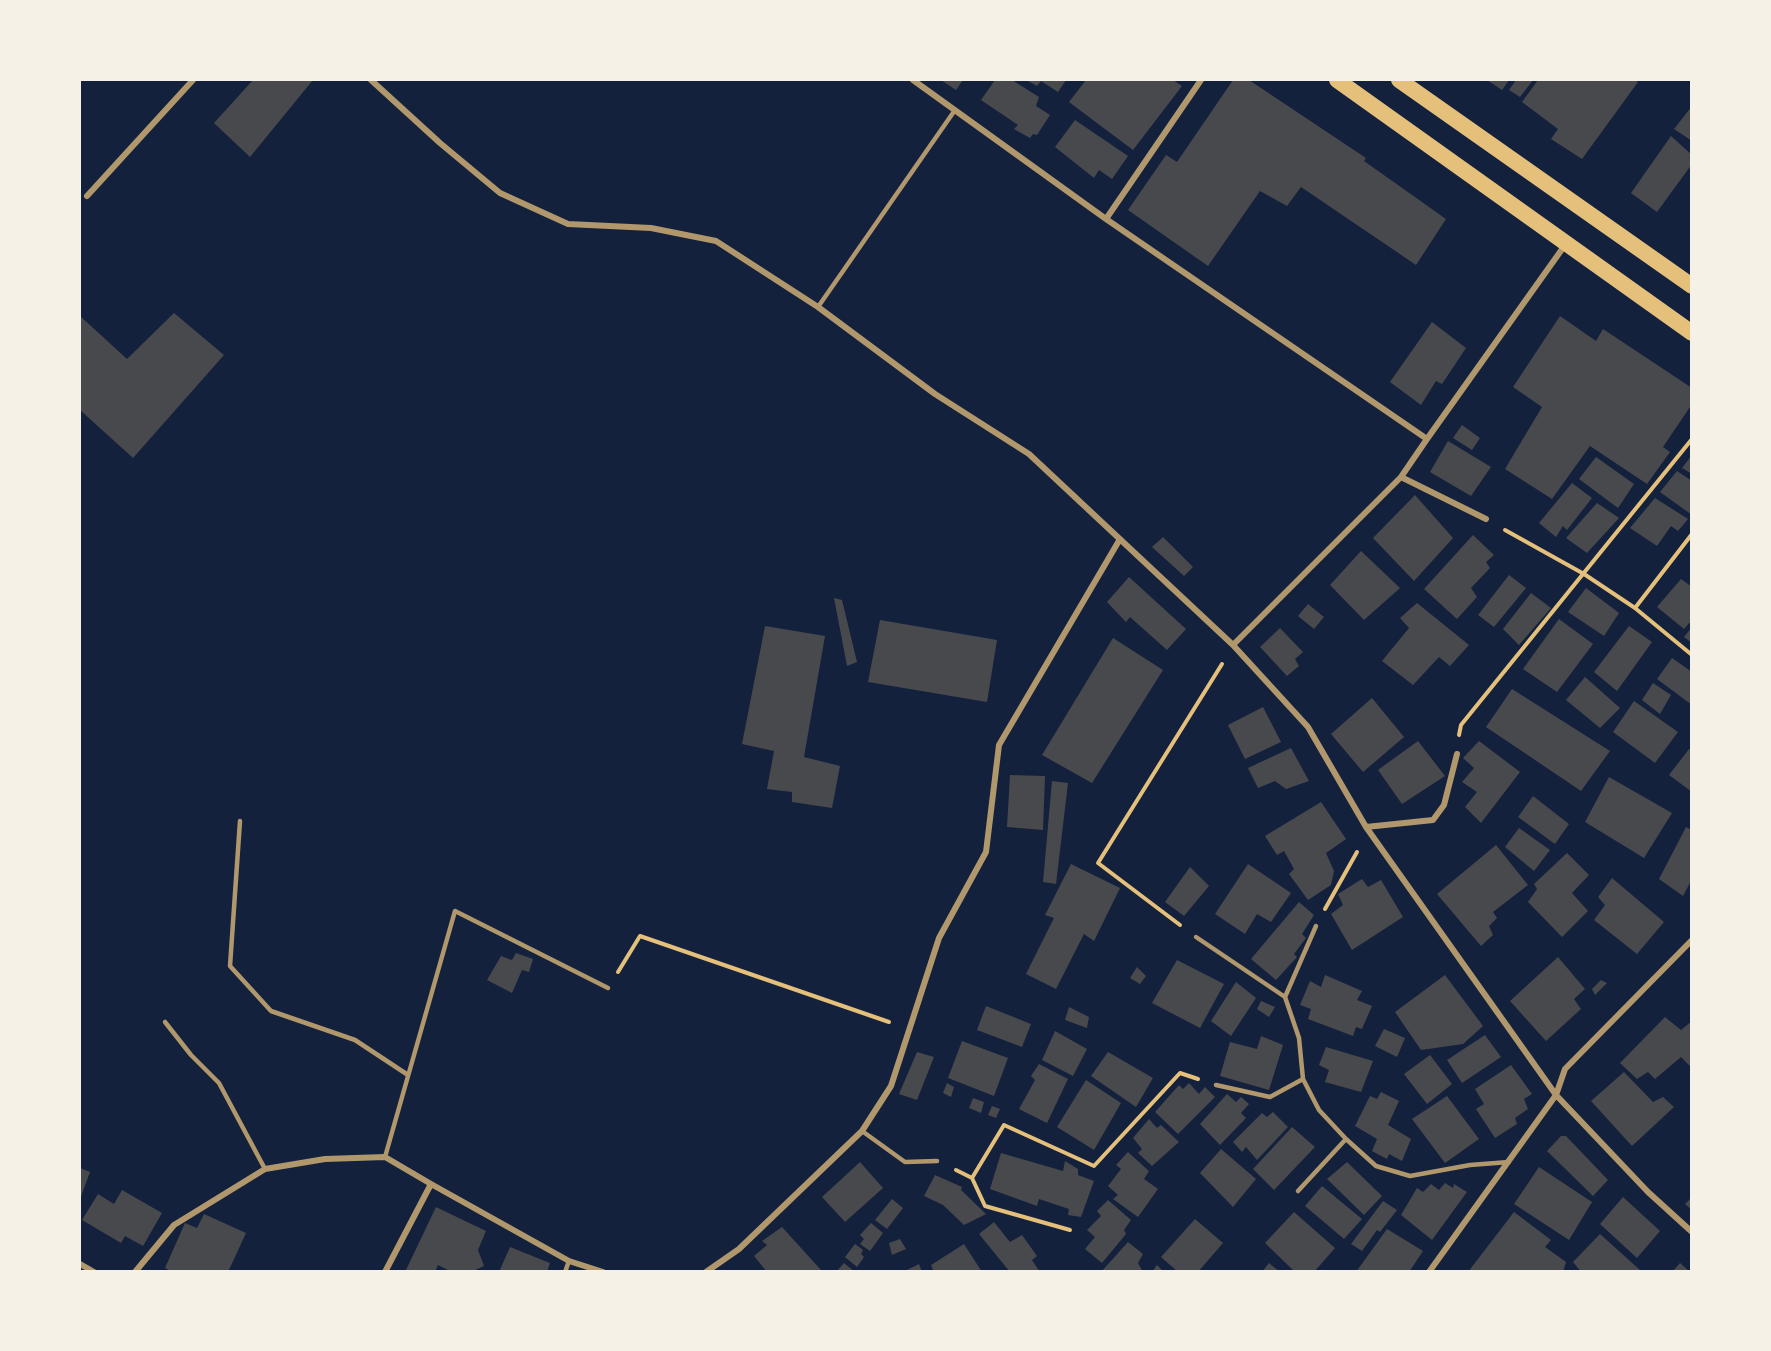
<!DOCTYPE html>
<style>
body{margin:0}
#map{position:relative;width:1771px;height:1351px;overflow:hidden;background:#14213d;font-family:"Public Sans",sans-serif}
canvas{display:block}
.frame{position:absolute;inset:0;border:81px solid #f6f1e7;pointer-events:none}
</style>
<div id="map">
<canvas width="1771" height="1351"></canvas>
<div class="frame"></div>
</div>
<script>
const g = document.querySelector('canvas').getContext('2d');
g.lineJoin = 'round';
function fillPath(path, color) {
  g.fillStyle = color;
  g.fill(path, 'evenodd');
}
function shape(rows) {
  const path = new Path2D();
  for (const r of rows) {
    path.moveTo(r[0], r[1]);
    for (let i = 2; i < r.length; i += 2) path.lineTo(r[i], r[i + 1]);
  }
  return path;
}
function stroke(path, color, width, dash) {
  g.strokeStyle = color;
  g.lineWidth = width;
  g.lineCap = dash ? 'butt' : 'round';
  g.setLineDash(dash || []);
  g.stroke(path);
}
const building = shape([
 [253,80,313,80,250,157,214,123],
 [941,80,963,80,956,90],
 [995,80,1012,80,1039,97,1036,106,1050,115,1037,135,1033,134,1030,138,1014,129,1018,125,981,100],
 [1026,80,1066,80,1058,92,1041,81,1037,86],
 [1086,80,1173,80,1182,86,1133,150,1069,102],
 [1233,80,1249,80,1366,158,1364,161,1446,219,1416,265,1301,187,1287,206,1260,191,1208,266,1128,210,1166,155,1177,162],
 [1487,80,1509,80,1502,90],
 [1516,80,1533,80,1520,97,1509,90],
 [1538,80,1634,80,1638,82,1582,159,1551,139,1558,129,1522,102],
 [1692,106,1692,141,1674,129],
 [1075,120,1128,156,1112,179,1099,170,1094,178,1055,147],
 [1671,136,1692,155,1692,164,1657,212,1631,193],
 [174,313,224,355,133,458,80,410,80,316,127,359],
 [1560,316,1596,341,1603,329,1692,388,1692,404,1663,447,1670,452,1647,484,1590,446,1552,499,1505,469,1542,407,1513,387],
 [1432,322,1466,348,1442,384,1436,381,1421,405,1390,382],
 [1462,425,1480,438,1472,450,1453,438],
 [1448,441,1491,467,1471,496,1430,472],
 [1692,455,1692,474,1682,468],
 [1596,457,1634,484,1618,508,1579,479],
 [1677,471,1692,481,1692,515,1660,492],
 [1572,483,1592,498,1567,530,1563,526,1556,537,1539,523],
 [1415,495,1453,538,1414,581,1373,538],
 [1655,498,1688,519,1678,531,1671,526,1657,546,1630,528],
 [1597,503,1619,518,1587,553,1566,538],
 [1473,535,1494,555,1486,562,1490,568,1471,588,1477,597,1457,619,1424,589],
 [1163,537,1193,567,1184,576,1152,547],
 [1361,551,1400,588,1364,620,1330,585],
 [1509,575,1526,588,1494,627,1478,615],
 [1129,577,1186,629,1167,650,1130,617,1126,622,1107,602],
 [1681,579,1692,587,1692,620,1684,629,1657,607],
 [1586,588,1619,613,1604,636,1568,612],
 [1531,593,1551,608,1519,645,1503,629],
 [834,598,842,600,857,662,847,666],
 [1417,603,1469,645,1450,666,1439,657,1413,685,1382,661,1409,628,1400,618],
 [1308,604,1324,617,1314,629,1298,616],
 [1559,619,1593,644,1557,692,1523,669],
 [880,620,997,640,987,702,868,682],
 [765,626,825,636,804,757,840,766,832,808,792,802,792,792,767,789,774,751,742,744],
 [1629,626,1652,642,1617,691,1594,672],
 [1692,627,1692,643,1684,637],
 [1280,628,1303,652,1295,659,1299,666,1287,676,1260,647],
 [1113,638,1163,670,1092,783,1042,755],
 [1672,658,1692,672,1692,705,1657,679],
 [1585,677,1620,708,1600,728,1566,700],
 [1653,683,1671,695,1660,714,1642,700],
 [1512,689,1610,751,1581,791,1486,727],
 [1372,698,1404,737,1363,772,1331,734],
 [1634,701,1678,732,1655,763,1613,732],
 [1263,707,1281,742,1245,759,1228,725],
 [1418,741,1445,776,1402,804,1378,770],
 [1479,741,1520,772,1481,823,1465,807,1477,792,1462,782,1474,768,1463,758],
 [1291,748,1309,781,1286,789,1275,781,1258,788,1248,768],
 [1689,749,1692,751,1692,792,1669,775],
 [1010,775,1045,776,1043,830,1007,827],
 [1609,777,1672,813,1644,858,1585,822],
 [1052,781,1068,783,1056,884,1043,882],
 [1533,796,1569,824,1555,844,1518,817],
 [1321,802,1346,839,1326,853,1334,871,1331,885,1308,900,1289,874,1294,869,1284,851,1277,855,1265,836],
 [1686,827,1692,830,1692,879,1683,896,1659,879],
 [1519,828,1550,850,1534,871,1505,847],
 [1496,845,1528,885,1493,912,1497,918,1489,926,1493,935,1481,946,1437,894],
 [1567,853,1589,875,1572,893,1588,911,1562,937,1528,902,1537,889,1534,884],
 [1071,864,1120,888,1094,941,1084,934,1056,989,1026,974,1054,918,1045,915],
 [1248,864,1291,893,1271,922,1257,914,1245,934,1215,914],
 [1190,867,1209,886,1184,916,1165,902],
 [1612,878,1664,922,1637,954,1594,920,1605,905,1598,897],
 [1362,879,1368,887,1381,880,1403,917,1352,950,1331,914,1343,905,1338,894],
 [1299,902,1314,915,1302,934,1306,938,1294,954,1297,957,1276,980,1251,959],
 [516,953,533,959,529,972,522,970,512,993,487,980,501,956,512,960],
 [1558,957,1585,989,1574,999,1581,1009,1546,1041,1510,1001],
 [1177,960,1224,984,1200,1028,1152,1003],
 [1137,967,1146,976,1140,984,1130,978],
 [1325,975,1362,991,1357,1000,1372,1006,1362,1029,1356,1027,1353,1036,1308,1019,1311,1009,1300,1005,1310,981,1321,987],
 [1445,975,1483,1026,1463,1044,1421,1050,1395,1012],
 [1601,980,1607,983,1595,995,1592,989],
 [1236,982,1256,998,1231,1036,1211,1021],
 [1261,1001,1275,1007,1269,1017,1257,1009],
 [986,1006,1031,1024,1022,1047,977,1030],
 [1069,1007,1089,1017,1087,1028,1065,1020],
 [1665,1017,1681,1030,1692,1021,1692,1068,1681,1057,1655,1079,1648,1072,1637,1079,1620,1063],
 [1384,1029,1405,1038,1397,1057,1375,1046],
 [1055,1031,1087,1049,1073,1076,1042,1060],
 [1485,1035,1501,1057,1462,1083,1447,1060],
 [1261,1036,1283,1045,1269,1090,1220,1076,1230,1042,1257,1049],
 [962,1041,1008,1058,994,1096,948,1078],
 [1326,1047,1373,1061,1361,1092,1325,1082,1329,1070,1319,1065],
 [917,1052,934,1057,917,1100,899,1094],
 [1108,1052,1153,1078,1136,1107,1091,1076],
 [1430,1055,1452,1084,1427,1104,1404,1074],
 [1039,1064,1068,1079,1047,1123,1019,1109,1035,1080,1031,1076],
 [1511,1065,1532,1094,1524,1099,1528,1109,1515,1118,1517,1124,1495,1138,1476,1109,1484,1104,1475,1089],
 [1624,1072,1653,1102,1663,1097,1674,1107,1632,1146,1591,1101],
 [1086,1080,1121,1103,1094,1150,1057,1127],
 [947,1083,954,1087,951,1097,943,1093],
 [1189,1083,1199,1094,1205,1087,1215,1097,1178,1134,1155,1112,1179,1085,1183,1089],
 [1381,1092,1399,1101,1388,1125,1411,1139,1402,1161,1389,1154,1387,1159,1372,1151,1377,1139,1355,1126,1370,1096,1377,1099],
 [1227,1094,1236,1102,1241,1097,1249,1104,1241,1113,1246,1118,1220,1145,1200,1124],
 [1447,1096,1479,1139,1445,1163,1412,1119],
 [973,1098,984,1102,981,1113,969,1108],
 [992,1106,1000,1109,996,1118,988,1115],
 [1273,1112,1288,1127,1257,1160,1246,1147,1242,1152,1233,1142,1262,1113,1267,1117],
 [1149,1119,1157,1128,1161,1125,1179,1142,1152,1166,1138,1153,1142,1149,1133,1138],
 [1292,1127,1315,1147,1274,1190,1253,1169],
 [1561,1136,1566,1136,1608,1180,1593,1196,1547,1151],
 [1221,1149,1256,1179,1233,1207,1200,1173],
 [1128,1152,1149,1171,1144,1179,1158,1189,1138,1217,1113,1199,1118,1195,1108,1186,1121,1169,1116,1165],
 [1001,1153,1063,1171,1065,1161,1078,1169,1078,1175,1094,1181,1081,1217,1068,1215,1069,1209,1039,1199,1037,1206,990,1189],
 [860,1162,883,1188,845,1222,822,1197],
 [1347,1162,1382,1196,1364,1215,1327,1179],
 [1539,1167,1592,1202,1569,1240,1514,1204],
 [80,1168,90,1172,80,1199],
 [935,1175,962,1187,961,1190,986,1214,964,1225,943,1205,924,1196],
 [1445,1183,1453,1188,1454,1184,1467,1192,1432,1240,1401,1215,1417,1188,1423,1192,1431,1184,1439,1190],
 [1322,1186,1362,1219,1344,1239,1305,1206],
 [122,1190,162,1213,143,1246,125,1236,121,1243,82,1220,98,1194,114,1204],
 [1623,1197,1660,1231,1637,1258,1600,1224],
 [1692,1197,1692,1210,1685,1204],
 [892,1199,903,1208,887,1229,875,1220],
 [1108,1200,1131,1220,1124,1230,1126,1234,1102,1263,1085,1249,1095,1237,1087,1230,1101,1216,1097,1211],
 [1383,1201,1397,1210,1380,1232,1377,1230,1362,1251,1351,1244],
 [436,1207,486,1231,478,1250,484,1266,471,1272,452,1272,438,1265,435,1272,405,1272],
 [1294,1212,1335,1248,1314,1272,1295,1272,1265,1243],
 [1514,1212,1551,1240,1545,1247,1566,1262,1563,1272,1468,1272],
 [204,1214,246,1233,228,1272,173,1272,165,1268,185,1223,197,1228],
 [1195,1219,1223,1243,1198,1272,1178,1272,1161,1257],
 [994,1222,1010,1242,1022,1235,1037,1256,1032,1260,1040,1272,1010,1272,979,1234],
 [871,1223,883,1233,870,1251,860,1244,864,1239,860,1235],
 [782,1227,821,1270,819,1272,767,1272,754,1256,767,1245,762,1241],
 [1387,1229,1423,1251,1409,1272,1356,1272],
 [1600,1234,1640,1270,1638,1272,1581,1272,1573,1262],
 [900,1239,906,1249,892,1255,889,1243],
 [1128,1242,1143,1254,1138,1263,1143,1272,1101,1272],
 [855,1244,863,1250,861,1254,864,1257,857,1267,845,1257],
 [964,1244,982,1272,934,1272,931,1265],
 [510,1247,550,1263,547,1272,499,1272],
 [844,1263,855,1272,836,1272],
 [1269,1263,1280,1272,1262,1272],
 [1680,1263,1690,1272,1672,1272],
 [919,1264,922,1272,903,1272],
 [1157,1265,1164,1272,1152,1272]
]);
const path = shape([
 [1505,530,1584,574,1635,608,1692,655],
 [1635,608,1692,534],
 [1459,735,1461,725,1692,439],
 [1325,909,1357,852],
 [1180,925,1098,863,1222,664],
 [618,972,640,936,889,1022],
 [956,1170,972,1178,985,1206,1070,1230],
 [972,1178,1004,1125,1094,1166,1180,1073,1198,1079]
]);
const service = shape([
 [818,307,955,110],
 [240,821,230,966,271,1011,355,1040,408,1075],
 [1196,937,1285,997,1299,1038,1303,1079,1319,1110,1346,1139,1376,1166,1410,1176,1470,1165,1509,1162],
 [1285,997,1316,926],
 [165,1022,191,1055,219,1083,265,1169],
 [1216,1085,1270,1097,1303,1079],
 [862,1131,905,1162,937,1161],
 [385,1157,455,911,608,988],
 [1298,1191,1346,1139],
 [565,1272,569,1261]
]);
const minor = shape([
 [371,80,440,143,500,193,568,224,651,228,716,241,818,307,935,394,1029,454,1233,645,1308,727,1366,827,1556,1095,1648,1192,1692,1232],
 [913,80,1106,219,1427,439],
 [87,196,193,80],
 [1106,219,1201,80],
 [1401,477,1486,519],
 [1233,645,1401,477,1427,439,1565,245],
 [1366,827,1433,820,1444,805,1457,754],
 [80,1264,94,1272],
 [135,1272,174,1225,265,1169,325,1159,385,1157,431,1184],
 [385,1272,431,1184,569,1261,603,1272],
 [706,1272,739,1249,862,1131,891,1086,939,938,986,852,999,745,1120,539],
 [1429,1272,1556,1095,1565,1069,1692,940]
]);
const trunk = shape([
 [1337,80,1692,333],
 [1399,80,1692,286]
]);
fillPath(building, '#48494c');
stroke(path, '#e5c07b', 4);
stroke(service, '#b1986c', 4.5);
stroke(minor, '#b1986c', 6);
stroke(trunk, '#e5c07b', 16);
</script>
